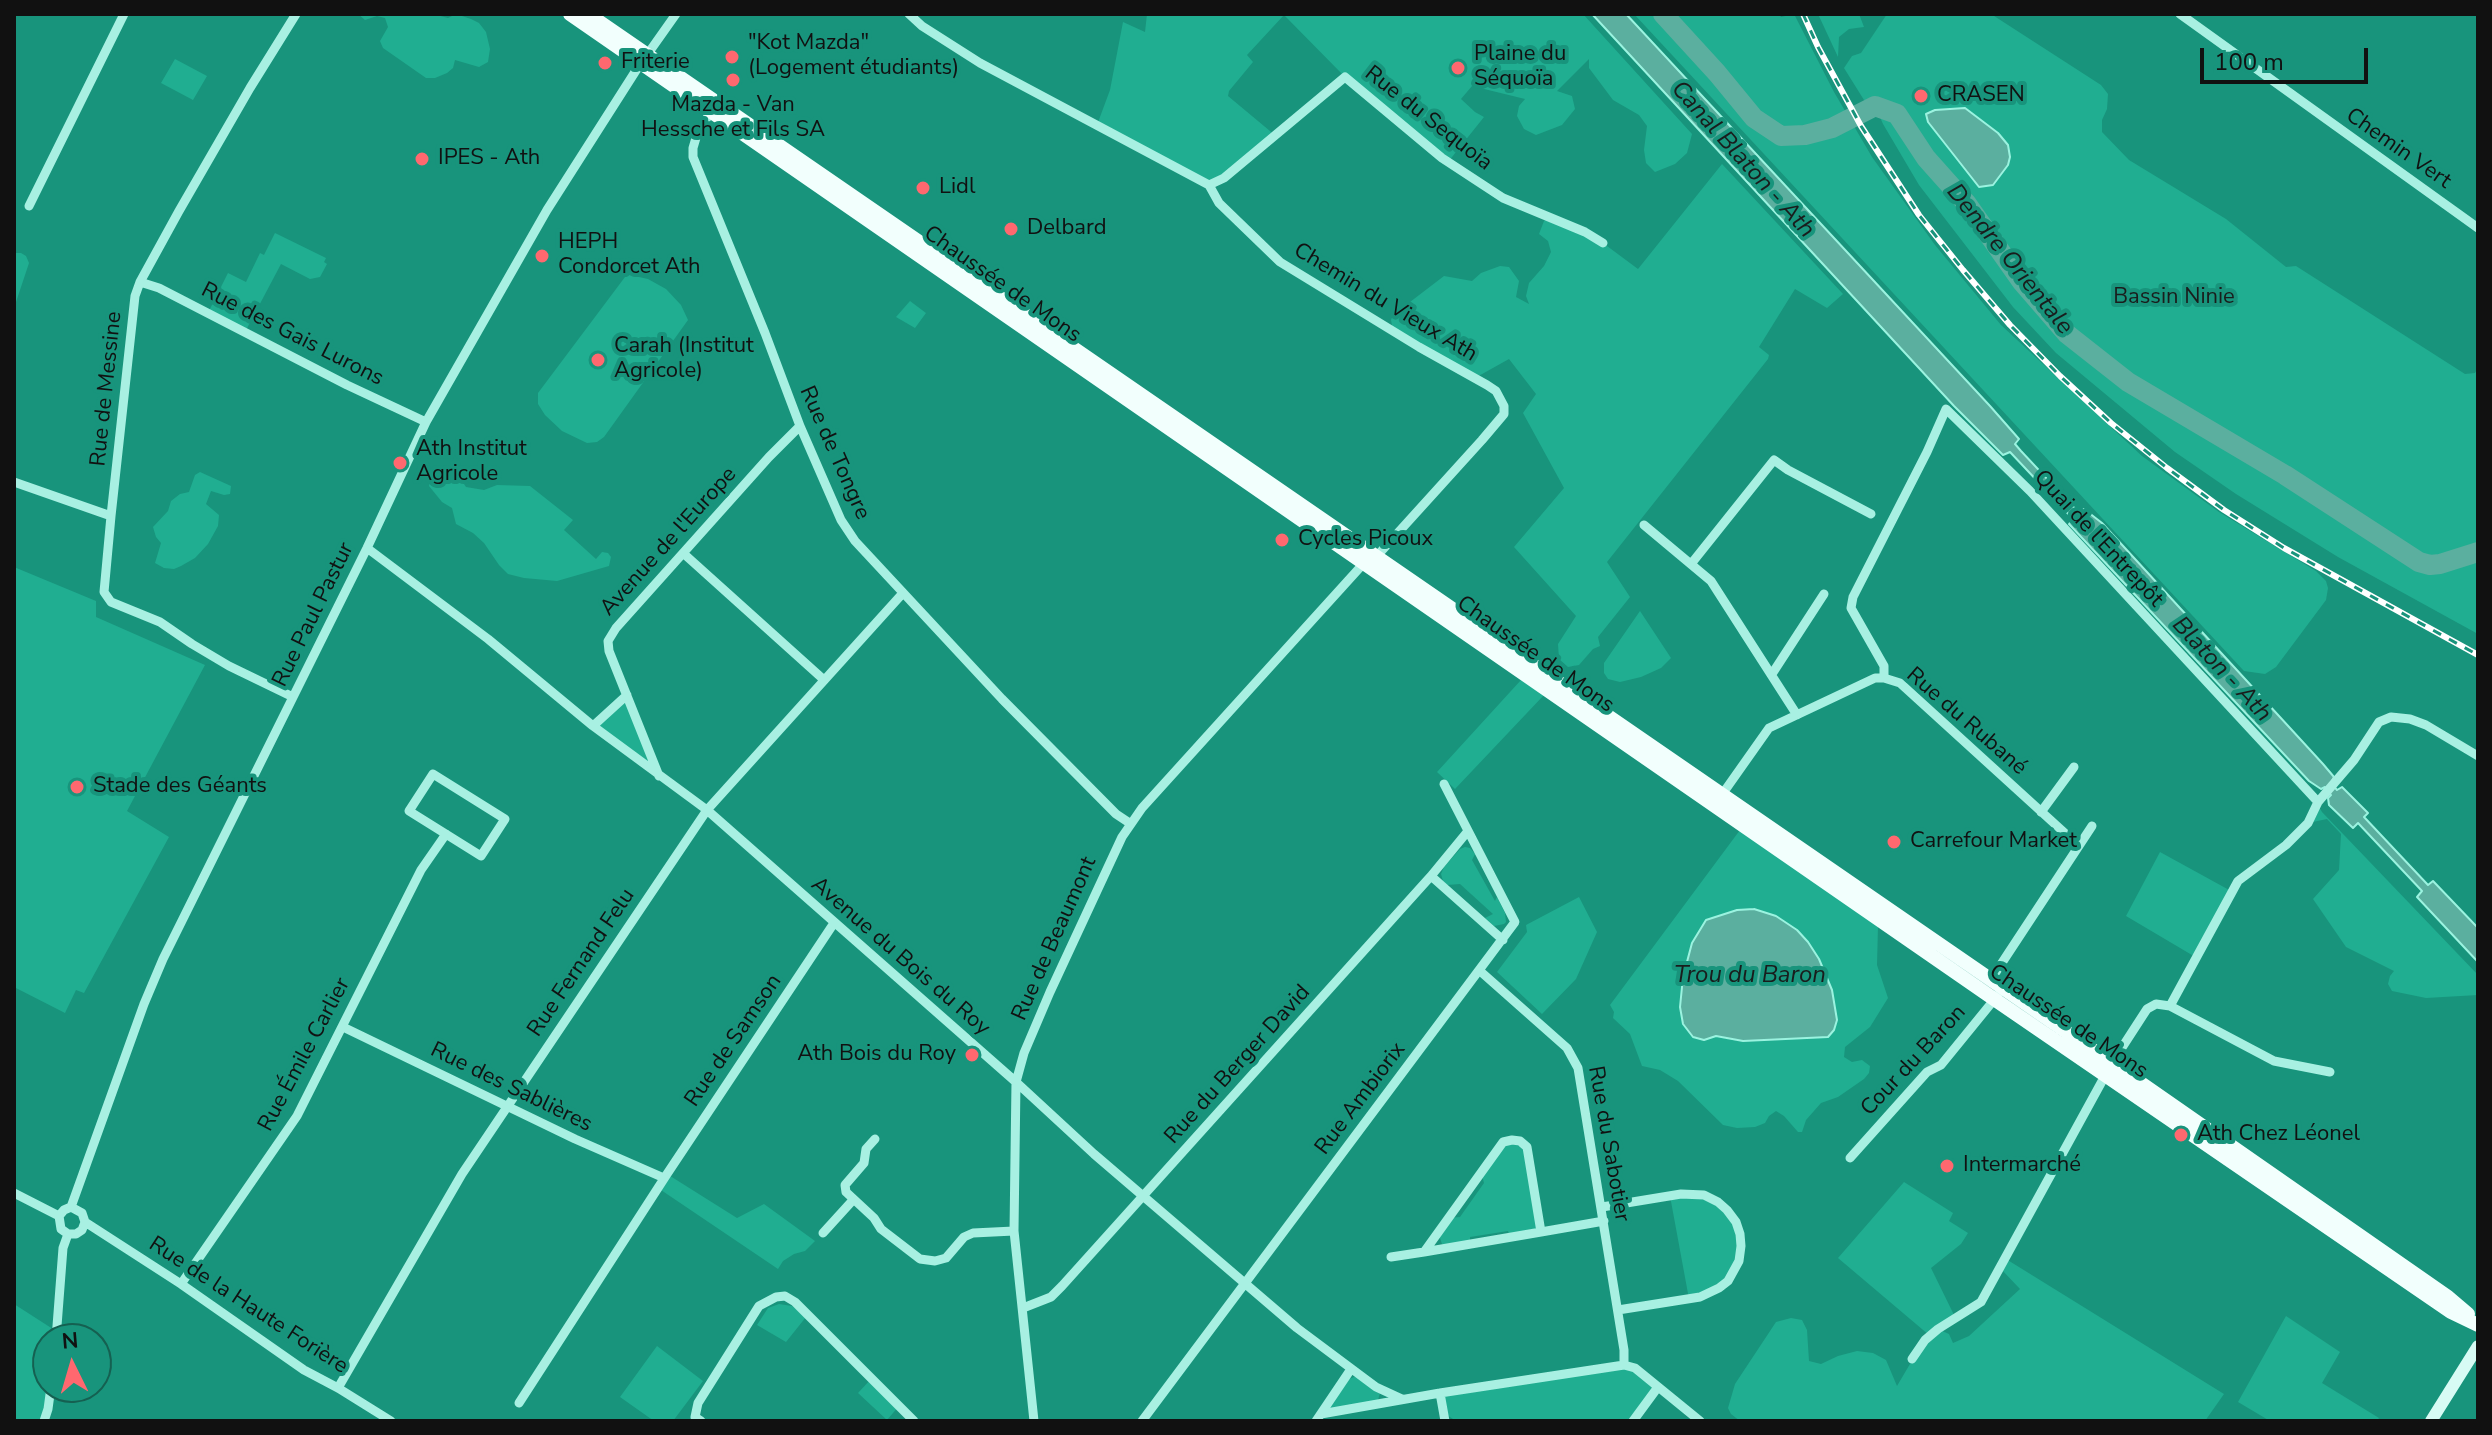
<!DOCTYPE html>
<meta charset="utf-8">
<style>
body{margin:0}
#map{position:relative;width:2492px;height:1435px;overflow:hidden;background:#18947c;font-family:"Nunito Sans",sans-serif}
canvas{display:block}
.frame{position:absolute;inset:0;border:16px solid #111;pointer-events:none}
.north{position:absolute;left:32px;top:1323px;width:80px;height:80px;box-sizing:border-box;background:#18947c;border:2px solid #156051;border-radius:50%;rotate:355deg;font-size:22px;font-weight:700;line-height:32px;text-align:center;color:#111}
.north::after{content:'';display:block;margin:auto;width:28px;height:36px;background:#ff686f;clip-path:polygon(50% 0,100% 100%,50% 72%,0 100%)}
.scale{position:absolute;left:2200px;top:48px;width:168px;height:36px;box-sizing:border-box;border:4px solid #111;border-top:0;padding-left:10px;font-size:24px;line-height:28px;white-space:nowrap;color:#111;-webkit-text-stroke:6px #18947c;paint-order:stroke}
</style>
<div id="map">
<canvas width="2492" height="1435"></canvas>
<div class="frame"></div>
<div class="north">N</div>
<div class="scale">100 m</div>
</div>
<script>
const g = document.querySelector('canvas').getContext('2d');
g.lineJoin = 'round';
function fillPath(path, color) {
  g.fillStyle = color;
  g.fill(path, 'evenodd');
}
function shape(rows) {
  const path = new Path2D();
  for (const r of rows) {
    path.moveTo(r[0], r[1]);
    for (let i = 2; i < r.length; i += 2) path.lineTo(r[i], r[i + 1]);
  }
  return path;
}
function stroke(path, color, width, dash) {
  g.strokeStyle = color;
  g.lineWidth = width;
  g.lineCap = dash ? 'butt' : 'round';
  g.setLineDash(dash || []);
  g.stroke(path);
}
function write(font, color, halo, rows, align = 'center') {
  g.font = font + ' "Nunito Sans",sans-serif';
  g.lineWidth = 8;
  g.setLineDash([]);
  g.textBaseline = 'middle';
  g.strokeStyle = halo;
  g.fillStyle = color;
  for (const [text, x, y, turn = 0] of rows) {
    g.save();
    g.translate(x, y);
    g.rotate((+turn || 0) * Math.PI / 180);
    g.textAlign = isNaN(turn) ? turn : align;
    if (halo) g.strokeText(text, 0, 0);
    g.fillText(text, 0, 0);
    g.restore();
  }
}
const green = shape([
 [358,14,433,14,448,18,456,14,471,19,479,23,486,32,490,49,488,62,479,67,455,60,453,68,447,73,435,78,426,78,383,48,380,41,388,27,385,18,377,16,365,20],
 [1147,14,1583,14,1692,134,1687,153,1675,164,1655,172,1646,163,1644,150,1647,126,1639,115,1613,100,1589,68,1589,59,1557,91,1572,96,1575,109,1562,125,1536,135,1524,129,1517,116,1519,106,1525,99,1472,86,1461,99,1475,112,1484,117,1448,162,1345,77,1284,15,1247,55,1253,62,1229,91,1228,96,1276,136,1209,185,1097,125,1110,90,1123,22,1145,32],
 [1634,14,1779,14,1781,17,1794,14,1834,92,1872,157,1935,245,2001,325,2142,456,2219,512,2316,571,2326,581,2328,588,2326,600,2276,667,2265,674,2244,671],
 [1818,14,1859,14,1864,27,1849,29,1839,37,1838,57],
 [1887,14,1991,14,2101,85,2108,94,2107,109,2102,120,2102,132,2129,160,2226,219,2286,267,2296,266,2465,374,2475,373,2478,367,2478,634,2338,557,2236,494,2175,452,2056,353,2013,307,1919,185,1883,124,1875,106,1864,100,1844,68,1852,56,1861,53],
 [175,59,207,76,193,100,161,83],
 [1722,164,1843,294,1827,308,1795,289,1759,347,1769,355,1768,359,1607,562,1630,597,1598,637,1600,646,1593,649,1579,665,1568,667,1559,659,1558,644,1576,616,1514,547,1564,488,1523,413,1536,394,1509,359,1475,378,1393,331,1391,320,1393,315,1444,276,1472,281,1481,273,1500,266,1509,267,1519,281,1516,297,1529,304,1526,296,1529,283,1544,266,1551,252,1548,241,1539,234,1544,221,1551,217,1603,243,1638,269],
 [275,233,326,258,324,262,327,264,320,277,310,279,281,264,245,332,208,313,228,273,246,282,260,253,264,255],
 [14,253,21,253,26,256,29,263,14,308],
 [630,275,648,279,666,289,681,305,688,320,604,437,597,442,587,443,562,431,545,415,538,404,538,393,625,277],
 [910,301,926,313,915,328,896,317],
 [200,472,231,486,230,494,224,495,211,491,206,504,219,515,218,526,208,544,195,558,181,566,174,569,164,568,155,563,161,543,156,537,153,527,168,511,171,501,180,494,189,492,195,475],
 [441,472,451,473,460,478,466,487,484,490,497,485,530,486,573,520,564,530,596,559,602,552,608,553,611,557,609,566,557,581,524,578,508,574,499,565,484,543,473,533,456,524,452,508,442,502,429,486,432,476],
 [14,567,96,601,96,617,205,665,127,811,169,837,84,993,76,990,65,1013,14,987],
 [1640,611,1671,658,1661,668,1641,677,1620,682,1608,679,1604,673,1604,663],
 [1521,680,1544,695,1455,789,1437,772],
 [627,695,659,776,593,726],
 [2317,803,2322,812,2478,975,2478,995,2426,998,2392,991,2388,984,2390,976,2394,971,2346,947,2313,899,2339,870,2341,834,2327,819,2308,823],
 [1740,830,1878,926,1877,965,1888,998,1870,1027,1845,1047,1844,1057,1852,1062,1862,1060,1870,1066,1869,1073,1864,1079,1838,1097,1821,1103,1806,1120,1802,1132,1798,1132,1784,1116,1776,1111,1769,1116,1765,1123,1755,1127,1737,1128,1723,1125,1678,1081,1660,1070,1642,1066,1630,1034,1613,1018,1614,1012,1610,1005],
 [1776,916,1797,930,1808,942,1832,990,1837,1020,1743,1041,1716,1036,1680,1007,1683,977,1692,943],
 [1465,847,1470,848,1475,854,1472,860,1495,901,1497,897,1505,913,1506,922,1504,924,1494,926,1485,918,1493,914,1460,884,1447,885,1443,881,1441,874,1444,867,1460,849],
 [2160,852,2231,891,2197,958,2126,916],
 [1579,897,1597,932,1576,979,1542,1014,1497,972,1527,932,1526,925],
 [1503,1142,1527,1147,1541,1232,1510,1238,1508,1231,1470,1237,1470,1244,1442,1244,1439,1235,1449,1218,1460,1217,1484,1183,1481,1172],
 [667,1174,737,1218,764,1204,815,1241,805,1251,794,1254,783,1261,778,1269,658,1188],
 [1904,1182,1953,1213,1949,1221,1968,1233,1961,1244,1931,1268,1955,1317,1938,1329,1949,1334,1953,1343,1969,1336,2020,1289,2001,1269,2006,1259,2224,1394,2205,1421,1740,1421,1731,1414,1728,1408,1735,1384,1776,1322,1791,1318,1802,1320,1807,1330,1809,1361,1821,1364,1838,1356,1857,1351,1873,1353,1886,1360,1897,1386,1920,1347,1929,1335,1838,1258],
 [1692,1193,1727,1210,1741,1246,1728,1281,1689,1299,1670,1196],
 [14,1304,56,1331,56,1339,48,1339,48,1387,44,1421,14,1421],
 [779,1304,792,1306,806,1317,786,1342,757,1325,768,1308],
 [2286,1316,2340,1352,2322,1383,2379,1418,2377,1421,2270,1421,2238,1402],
 [657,1346,703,1381,673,1421,654,1421,620,1397],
 [1624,1365,1658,1387,1633,1421,1456,1421,1444,1413,1440,1393],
 [1359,1375,1381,1389,1377,1404,1334,1412,1328,1404,1344,1381],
 [871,1379,899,1406,887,1420,858,1393]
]);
const water = shape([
 [1592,14,1626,14,1990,406,2019,439,2015,444,2021,451,2079,513,2084,509,2102,523,2323,764,2334,777,2331,783,2337,790,2342,787,2368,813,2364,817,2428,885,2433,881,2478,928,2478,962,2417,897,2422,891,2358,823,2353,828,2329,805,2328,798,2331,795,2325,787,2321,789,2309,781,2069,524,2073,519,2010,452,2003,455,1954,406,1592,14],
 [1965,108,1998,133,2008,145,2010,157,2008,165,1993,185,1979,187,1928,122,1926,114,1935,110,1965,108],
 [1754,909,1776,916,1797,930,1808,942,1819,959,1832,990,1837,1020,1834,1030,1828,1037,1743,1041,1716,1036,1704,1040,1693,1037,1683,1024,1680,1007,1683,977,1692,943,1706,920,1737,910,1754,909]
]);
const river = shape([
 [1663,14,1717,73,1754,118,1781,136,1805,135,1832,128,1875,106,1897,114,1926,158,1967,204,2022,282,2067,334,2128,382,2285,475,2419,562,2430,565,2440,564,2478,552]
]);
const street = shape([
 [909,14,922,26,980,63,1209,185,1219,203,1280,262,1419,347,1487,385,1496,391,1504,406,1504,414,1482,440,1376,557,1364,563,1142,808,1122,837,1050,992,1024,1053,1016,1082,1014,1231,1034,1421],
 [2180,14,2478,228],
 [713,109,698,131,693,148,693,157,765,333,800,426,841,520,855,541,1002,699,1116,814,1131,824],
 [1209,185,1224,178,1345,77,1442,158,1503,198,1585,232,1603,243],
 [29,206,124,14],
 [140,282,159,288,347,385,426,422],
 [14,482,111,516],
 [1644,525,1711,581,1797,715],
 [367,548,488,639,593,726,707,810,1016,1082,1094,1154,1297,1328,1376,1387,1402,1399],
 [683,553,823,679],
 [1691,564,1774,460,1788,470,1871,514],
 [1772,674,1824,594],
 [1884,678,1884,666,1851,608,1853,597,1927,452,1946,409,2030,491,2318,802],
 [293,697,229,666,192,644,160,622,111,602,104,592,111,516,135,296,140,282,179,211,250,88,296,14],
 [593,726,627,695],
 [433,774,505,819,481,856,409,811,433,774],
 [659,776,609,651,608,641,616,628,769,457,800,426],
 [1721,796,1769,728,1875,678,1884,678,1900,683,2079,846],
 [2041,812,2074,767],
 [1431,876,1503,940],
 [1480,971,1567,1048,1578,1068,1624,1350,1624,1365],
 [1990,981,2092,826],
 [2170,1006,2238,881,2286,845,2308,823,2318,802,2354,760,2379,722,2391,717,2410,719,2426,725,2478,756],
 [343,1027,575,1139,664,1178],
 [875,1139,866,1149,864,1163,845,1185,846,1192,874,1218,881,1229,920,1259,935,1261,946,1258,964,1237,973,1233,1014,1231],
 [1850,1158,1927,1072,1941,1065,1998,995],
 [14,1193,59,1216],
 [71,1207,144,1004,163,959,367,548,426,422,547,210,635,72,676,14],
 [71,1207,64,1210,59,1216,61,1229,68,1234,76,1234,82,1230,85,1222],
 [71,1207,82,1213,85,1222],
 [1602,1207,1681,1194,1704,1195,1718,1202,1727,1210,1736,1222,1740,1234,1741,1246,1739,1261,1728,1281,1719,1288,1700,1297,1618,1310],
 [85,1222,181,1284,304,1370,338,1388,391,1421],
 [1541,1232,1527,1147,1520,1141,1512,1140,1503,1142,1424,1252,1541,1232,1604,1221],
 [823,1233,853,1200],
 [1391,1257,1424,1252],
 [181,1284,297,1116,421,870,446,834],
 [1023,1308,1051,1297,1062,1286,1431,876,1468,831],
 [56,1339,63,1248,68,1234],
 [1912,1359,1925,1340,1938,1329,1981,1302,2112,1063,2147,1009,2156,1004,2170,1006,2274,1061,2330,1072],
 [338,1388,462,1174,707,810,903,593],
 [1440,1393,1445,1421],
 [519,1403,667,1174,834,923],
 [1321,1414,1440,1393,1624,1365,1635,1368,1700,1421],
 [44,1421,48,1409,51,1387],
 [701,1421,695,1417,698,1403,759,1306,776,1297,785,1296,795,1302,914,1421],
 [1142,1421,1515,922,1444,784],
 [1316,1421,1351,1369],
 [1633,1421,1658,1387]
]);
const secondary = shape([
 [2431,1421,2478,1346]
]);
const primary = shape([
 [570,14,1994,999,2451,1312,2478,1325],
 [588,14,2112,1063,2448,1297,2468,1314]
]);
const rail = shape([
 [1803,14,1818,47,1861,126,1919,215,1963,270,2010,325,2060,376,2111,423,2167,468,2224,510,2284,548,2478,655]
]);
const markers = [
 [732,57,8,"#ff686f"],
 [605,63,8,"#ff686f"],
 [1458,68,8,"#ff686f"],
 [733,80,8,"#ff686f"],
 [1921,96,8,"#ff686f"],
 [422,159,8,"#ff686f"],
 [923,188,8,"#ff686f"],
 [1011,229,8,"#ff686f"],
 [542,256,8,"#ff686f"],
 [598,360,8,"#ff686f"],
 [400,463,8,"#ff686f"],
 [1282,540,8,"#ff686f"],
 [77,787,8,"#ff686f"],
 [1894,842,8,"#ff686f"],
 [972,1055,8,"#ff686f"],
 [2181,1135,8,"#ff686f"],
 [1947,1166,8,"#ff686f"]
];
const poiNames = [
 ["\"Kot Mazda\"",748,44],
 ["(Logement étudiants)",748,69],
 ["Plaine du",1474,55],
 ["Séquoïa",1474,80],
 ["Friterie",621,63],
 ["CRASEN",1937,96],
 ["Mazda - Van",733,106,"center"],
 ["Hessche et Fils SA",733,131,"center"],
 ["IPES - Ath",438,159],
 ["Lidl",939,188],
 ["Delbard",1027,229],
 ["HEPH",558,243],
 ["Condorcet Ath",558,268],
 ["Carah (Institut",614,347],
 ["Agricole)",614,372],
 ["Ath Institut",416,450],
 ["Agricole",416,475],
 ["Cycles Picoux",1298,540],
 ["Stade des Géants",93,787],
 ["Carrefour Market",1910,842],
 ["Ath Bois du Roy",956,1055,"right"],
 ["Ath Chez Léonel",2197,1135],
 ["Intermarché",1963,1166]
];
const streetNames = [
 ["Rue du Sequoïa",1428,119,38],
 ["Chemin Vert",2398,149,35],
 ["Chaussée de Mons",1002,285,35],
 ["Chemin du Vieux Ath",1385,303,31],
 ["Rue des Gais Lurons",292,335,27],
 ["Rue de Messine",107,389,-84],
 ["Rue de Tongre",834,453,66],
 ["Quai de l'Entrepôt",2098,539,47],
 ["Avenue de l'Europe",669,542,-48],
 ["Rue Paul Pastur",314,615,-64],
 ["Chaussée de Mons",1535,655,35],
 ["Rue du Rubané",1966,722,41],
 ["Rue de Beaumont",1055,939,-66],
 ["Avenue du Bois du Roy",900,957,41],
 ["Rue Fernand Felu",582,963,-56],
 ["Chaussée de Mons",2068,1022,34],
 ["Rue de Samson",734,1041,-56],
 ["Rue Émile Carlier",305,1055,-62],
 ["Cour du Baron",1914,1061,-47],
 ["Rue du Berger David",1238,1065,-48],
 ["Rue des Sablières",511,1088,26],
 ["Rue Ambiorix",1361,1099,-53],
 ["Rue du Sabotier",1608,1144,80],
 ["Rue de la Haute Forière",248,1306,33]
];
const parkNames = [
 ["Bassin Ninie",2174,298]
];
const waterNames = [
 ["Canal Blaton - Ath",1742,160,48],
 ["Dendre Orientale",2009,260,51],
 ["Blaton - Ath",2221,670,47],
 ["Trou du Baron",1750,976]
];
fillPath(green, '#20ae91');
fillPath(water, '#5baf9f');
stroke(water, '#9bf3e0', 2);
stroke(river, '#5baf9f', 20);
stroke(street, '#a8f0e2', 9);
stroke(secondary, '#d7fbf4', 12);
stroke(primary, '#f2fffd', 14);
stroke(rail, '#fff', 6);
stroke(rail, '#18947c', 3, [9]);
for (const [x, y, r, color] of markers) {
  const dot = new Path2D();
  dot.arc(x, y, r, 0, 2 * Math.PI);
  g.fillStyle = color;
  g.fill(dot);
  stroke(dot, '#18947c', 3);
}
write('22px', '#111', '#18947c', poiNames, 'left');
write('22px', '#111', '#18947c', streetNames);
write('22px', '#1a1d1c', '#18947c', parkNames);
write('italic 24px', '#191c1c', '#18947c', waterNames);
</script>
